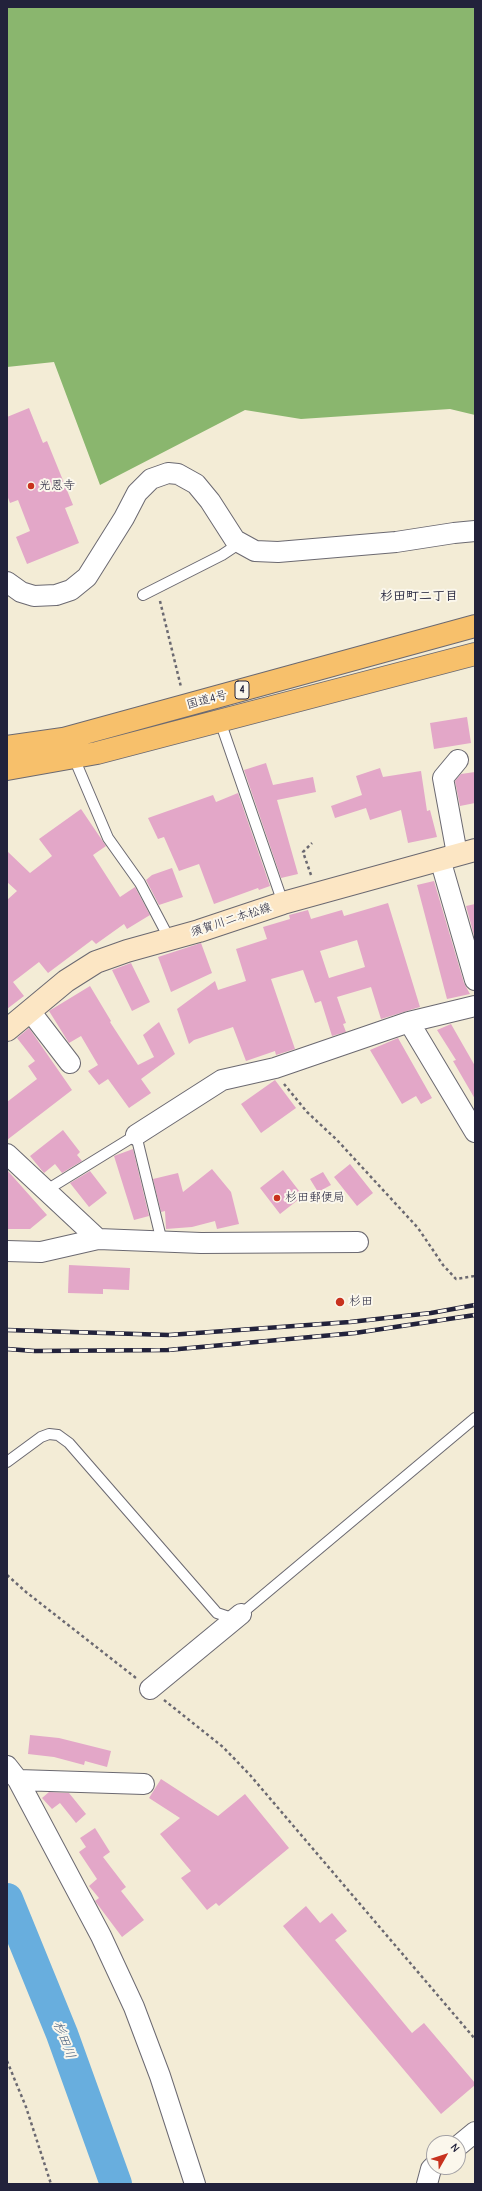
<!DOCTYPE html>
<meta charset="utf-8">
<style>
body{margin:0}
#map{position:relative;width:482px;height:2191px;overflow:hidden;background:#f3ecd6;font-family:"Comic Neue",sans-serif}
canvas{display:block}
.frame{position:absolute;inset:0;border:8px solid #22223b;pointer-events:none}
.north{position:absolute;left:426px;top:2135px;width:40px;height:40px;box-sizing:border-box;background:#fbf7ec;border:1px solid #a4a2a5;border-radius:50%;rotate:51deg;font-size:11px;font-weight:700;line-height:16px;text-align:center;color:#22223b}
.north::after{content:'';display:block;margin:auto;width:14px;height:18px;background:#c8321e;clip-path:polygon(50% 0,100% 100%,50% 72%,0 100%)}
</style>
<div id="map">
<canvas width="482" height="2191"></canvas>
<div class="frame"></div>
<div class="north">N</div>
</div>
<script>
const g = document.querySelector('canvas').getContext('2d');
g.lineJoin = 'round';
function fillPath(path, color) {
  g.fillStyle = color;
  g.fill(path, 'evenodd');
}
function shape(rows) {
  const path = new Path2D();
  for (const r of rows) {
    path.moveTo(r[0], r[1]);
    for (let i = 2; i < r.length; i += 2) path.lineTo(r[i], r[i + 1]);
  }
  return path;
}
function stroke(path, color, width, dash) {
  g.strokeStyle = color;
  g.lineWidth = width;
  g.lineCap = dash ? 'butt' : 'round';
  g.setLineDash(dash || []);
  g.stroke(path);
}
function write(font, color, halo, rows, align = 'center') {
  g.font = font + ' "Comic Neue","Klee One",sans-serif';
  g.lineWidth = 4;
  g.setLineDash([]);
  g.textBaseline = 'middle';
  g.strokeStyle = halo;
  g.fillStyle = color;
  for (const [text, x, y, turn = 0] of rows) {
    g.save();
    g.translate(x, y);
    g.rotate((+turn || 0) * Math.PI / 180);
    g.textAlign = isNaN(turn) ? turn : align;
    if (halo) g.strokeText(text, 0, 0);
    g.fillText(text, 0, 0);
    g.restore();
  }
}
const forest = shape([
 [7,7,475,7,475,415,450,409,301,419,245,410,100,485,54,362,7,367]
]);
const river = shape([
 [7,1899,62,2034,116,2184]
]);
const building = shape([
 [29,408,43,443,47,441,73,505,65,508,79,543,27,564,16,537,30,531,18,500,10,503,7,495,7,417],
 [467,717,471,743,434,749,430,723],
 [266,763,273,785,313,777,316,792,277,800,298,874,281,878,244,770],
 [380,768,383,777,421,771,427,811,430,810,437,837,408,843,401,810,370,820,366,808,335,818,331,806,362,795,356,776],
 [475,772,475,803,460,806,455,781,461,774],
 [238,793,270,886,259,890,258,888,214,904,199,864,179,871,164,837,158,839,148,818,213,795,216,802],
 [81,809,106,846,93,855,120,897,135,887,150,915,127,929,124,924,96,944,92,940,48,973,39,962,13,982,24,996,7,1009,7,900,17,891,7,882,7,851,30,873,52,856,39,839],
 [172,868,183,897,159,905,146,880,152,875],
 [434,881,464,983,470,994,447,999,417,885],
 [388,903,420,1007,381,1019,371,987,337,997,346,1023,343,1024,346,1032,332,1036,321,1001,315,1003,303,970,271,979,295,1049,276,1055,275,1051,246,1061,233,1027,194,1040,189,1044,177,1009,215,981,218,990,246,981,236,949,267,939,263,927,290,919,289,915,308,910,311,919,342,910,344,916],
 [357,940,365,967,329,978,320,951],
 [475,904,475,939,466,906],
 [201,943,212,973,171,992,158,957],
 [131,963,150,1002,132,1011,112,970],
 [90,986,111,1021,110,1022,138,1065,154,1057,143,1035,159,1022,175,1054,141,1079,151,1093,129,1108,108,1079,99,1085,88,1071,98,1065,81,1036,69,1043,49,1011],
 [451,1024,475,1066,475,1099,453,1061,456,1060,437,1030],
 [29,1028,72,1090,7,1140,7,1102,37,1079,28,1066,35,1061,17,1038],
 [398,1038,432,1098,421,1104,416,1096,402,1104,370,1050],
 [275,1080,296,1108,261,1133,241,1104],
 [63,1130,80,1152,77,1155,82,1161,62,1173,55,1164,44,1173,30,1156],
 [133,1149,149,1216,134,1220,114,1156],
 [350,1164,373,1193,357,1206,334,1177],
 [212,1169,231,1192,239,1224,217,1229,215,1221,192,1227,166,1229,165,1211,161,1212,153,1179,178,1173,183,1192],
 [7,1170,47,1215,30,1229,7,1229],
 [283,1170,303,1196,280,1214,260,1188],
 [90,1171,107,1193,89,1207,70,1183],
 [323,1172,331,1185,318,1192,310,1179],
 [69,1265,130,1268,129,1290,103,1289,103,1294,68,1293],
 [30,1735,59,1738,111,1751,107,1767,85,1761,84,1765,54,1757,28,1754],
 [161,1779,218,1816,245,1794,289,1848,219,1906,216,1903,207,1910,181,1878,191,1871,160,1834,180,1818,149,1798],
 [49,1792,69,1793,86,1814,76,1823,60,1803,52,1809,42,1798],
 [95,1828,110,1852,103,1857,126,1887,121,1891,144,1920,122,1937,95,1901,99,1898,89,1886,97,1879,79,1852,86,1847,80,1838],
 [306,1906,320,1923,332,1913,347,1931,335,1940,412,2033,424,2023,475,2083,475,2085,441,2114,283,1926]
]);
const path = shape([
 [160,601,181,687],
 [311,875,303,852,312,843],
 [284,1084,307,1112,337,1140,418,1228,443,1265,456,1279,475,1276],
 [7,1575,26,1592,136,1678],
 [164,1700,223,1747,250,1775,475,2039],
 [7,2061,26,2107,51,2184]
]);
const service = shape([
 [143,595,222,555,240,543],
 [220,721,283,903],
 [74,758,108,838,140,883,169,938],
 [45,1191,136,1135,162,1242],
 [7,1462,41,1437,49,1434,58,1435,69,1443,217,1613,229,1617,241,1614,475,1418]
]);
const minor = shape([
 [7,582,21,592,34,596,56,595,71,590,87,577,124,518,137,493,151,479,168,473,178,474,196,484,210,501,235,540,255,551,278,552,396,542,454,533,475,531],
 [457,854,443,778,458,760],
 [440,859,475,980],
 [30,1011,70,1063],
 [409,1022,475,1132],
 [136,1135,222,1080,275,1068,409,1022,475,1006],
 [7,1154,98,1239],
 [7,1251,41,1252,98,1239,201,1243,358,1242],
 [150,1689,241,1614],
 [7,1766,18,1780,101,1936,134,2007,160,2076,195,2184],
 [18,1780,144,1784],
 [458,2146,475,2132],
 [427,2184,431,2169,434,2166]
]);
const secondary = shape([
 [7,1030,66,981,96,962,127,951,199,931,283,903,475,850]
]);
const trunk = shape([
 [7,747,63,739,475,626],
 [7,769,97,753,475,654]
]);
const rail = shape([
 [7,1330,169,1335,350,1322,431,1313,475,1305],
 [7,1349,35,1351,168,1350,355,1333,475,1315]
]);
const markers = [
 [31,486,4,"#c8321e"],
 [277,1198,4,"#c8321e"],
 [340,1302,5,"#c8321e"]
];
const shields = [
 [242,690,14]
];
const shieldNames = [
 ["4",242,690]
];
const poiNames = [
 ["光恩寺",39,486],
 ["杉田郵便局",285,1198],
 ["杉田",349,1302]
];
const streetNames = [
 ["国道4号",207,700,-15],
 ["須賀川二本松線",231,920,-18]
];
const neighbourhoodNames = [
 ["杉田町二丁目",419,596]
];
const waterNames = [
 ["杉田川",64,2040,69]
];
fillPath(forest, '#8ab66e');
stroke(river, '#68aede', 32);
fillPath(building, '#e3a7c8');
stroke(service, '#6b6971', 12);
stroke(minor, '#6b6971', 22);
stroke(secondary, '#6b6971', 24);
stroke(trunk, '#6b6971', 24);
stroke(path, '#6b6971', 2.5, [3, 3]);
stroke(service, '#fff', 10);
stroke(minor, '#fff', 20);
stroke(secondary, '#fce6c4', 22);
stroke(trunk, '#f7c06b', 22);
stroke(rail, '#22223b', 4.5);
stroke(rail, '#fbf7ec', 3, [9]);
for (const [x, y, r, color] of markers) {
  const dot = new Path2D();
  dot.arc(x, y, r, 0, 2 * Math.PI);
  g.fillStyle = color;
  g.fill(dot);
  stroke(dot, '#fbf7ec', 1.5);
}
for (const [x, y, w] of shields) {
  const box = new Path2D();
  box.roundRect(x - w / 2, y - 9, w, 18, 3);
  g.fillStyle = '#fbf7ec';
  g.fill(box);
  stroke(box, '#22223b', 1);
}
write('bold 11px', '#22223b', null, shieldNames);
write('12px', '#22223b', '#fbf7ec', poiNames, 'left');
write('12px', '#22223b', '#fbf7ec', streetNames);
write('bold 13px', '#22223b', '#fbf7ec', neighbourhoodNames);
write('italic 13px', '#3e5a7c', '#fbf7ec', waterNames);
</script>
